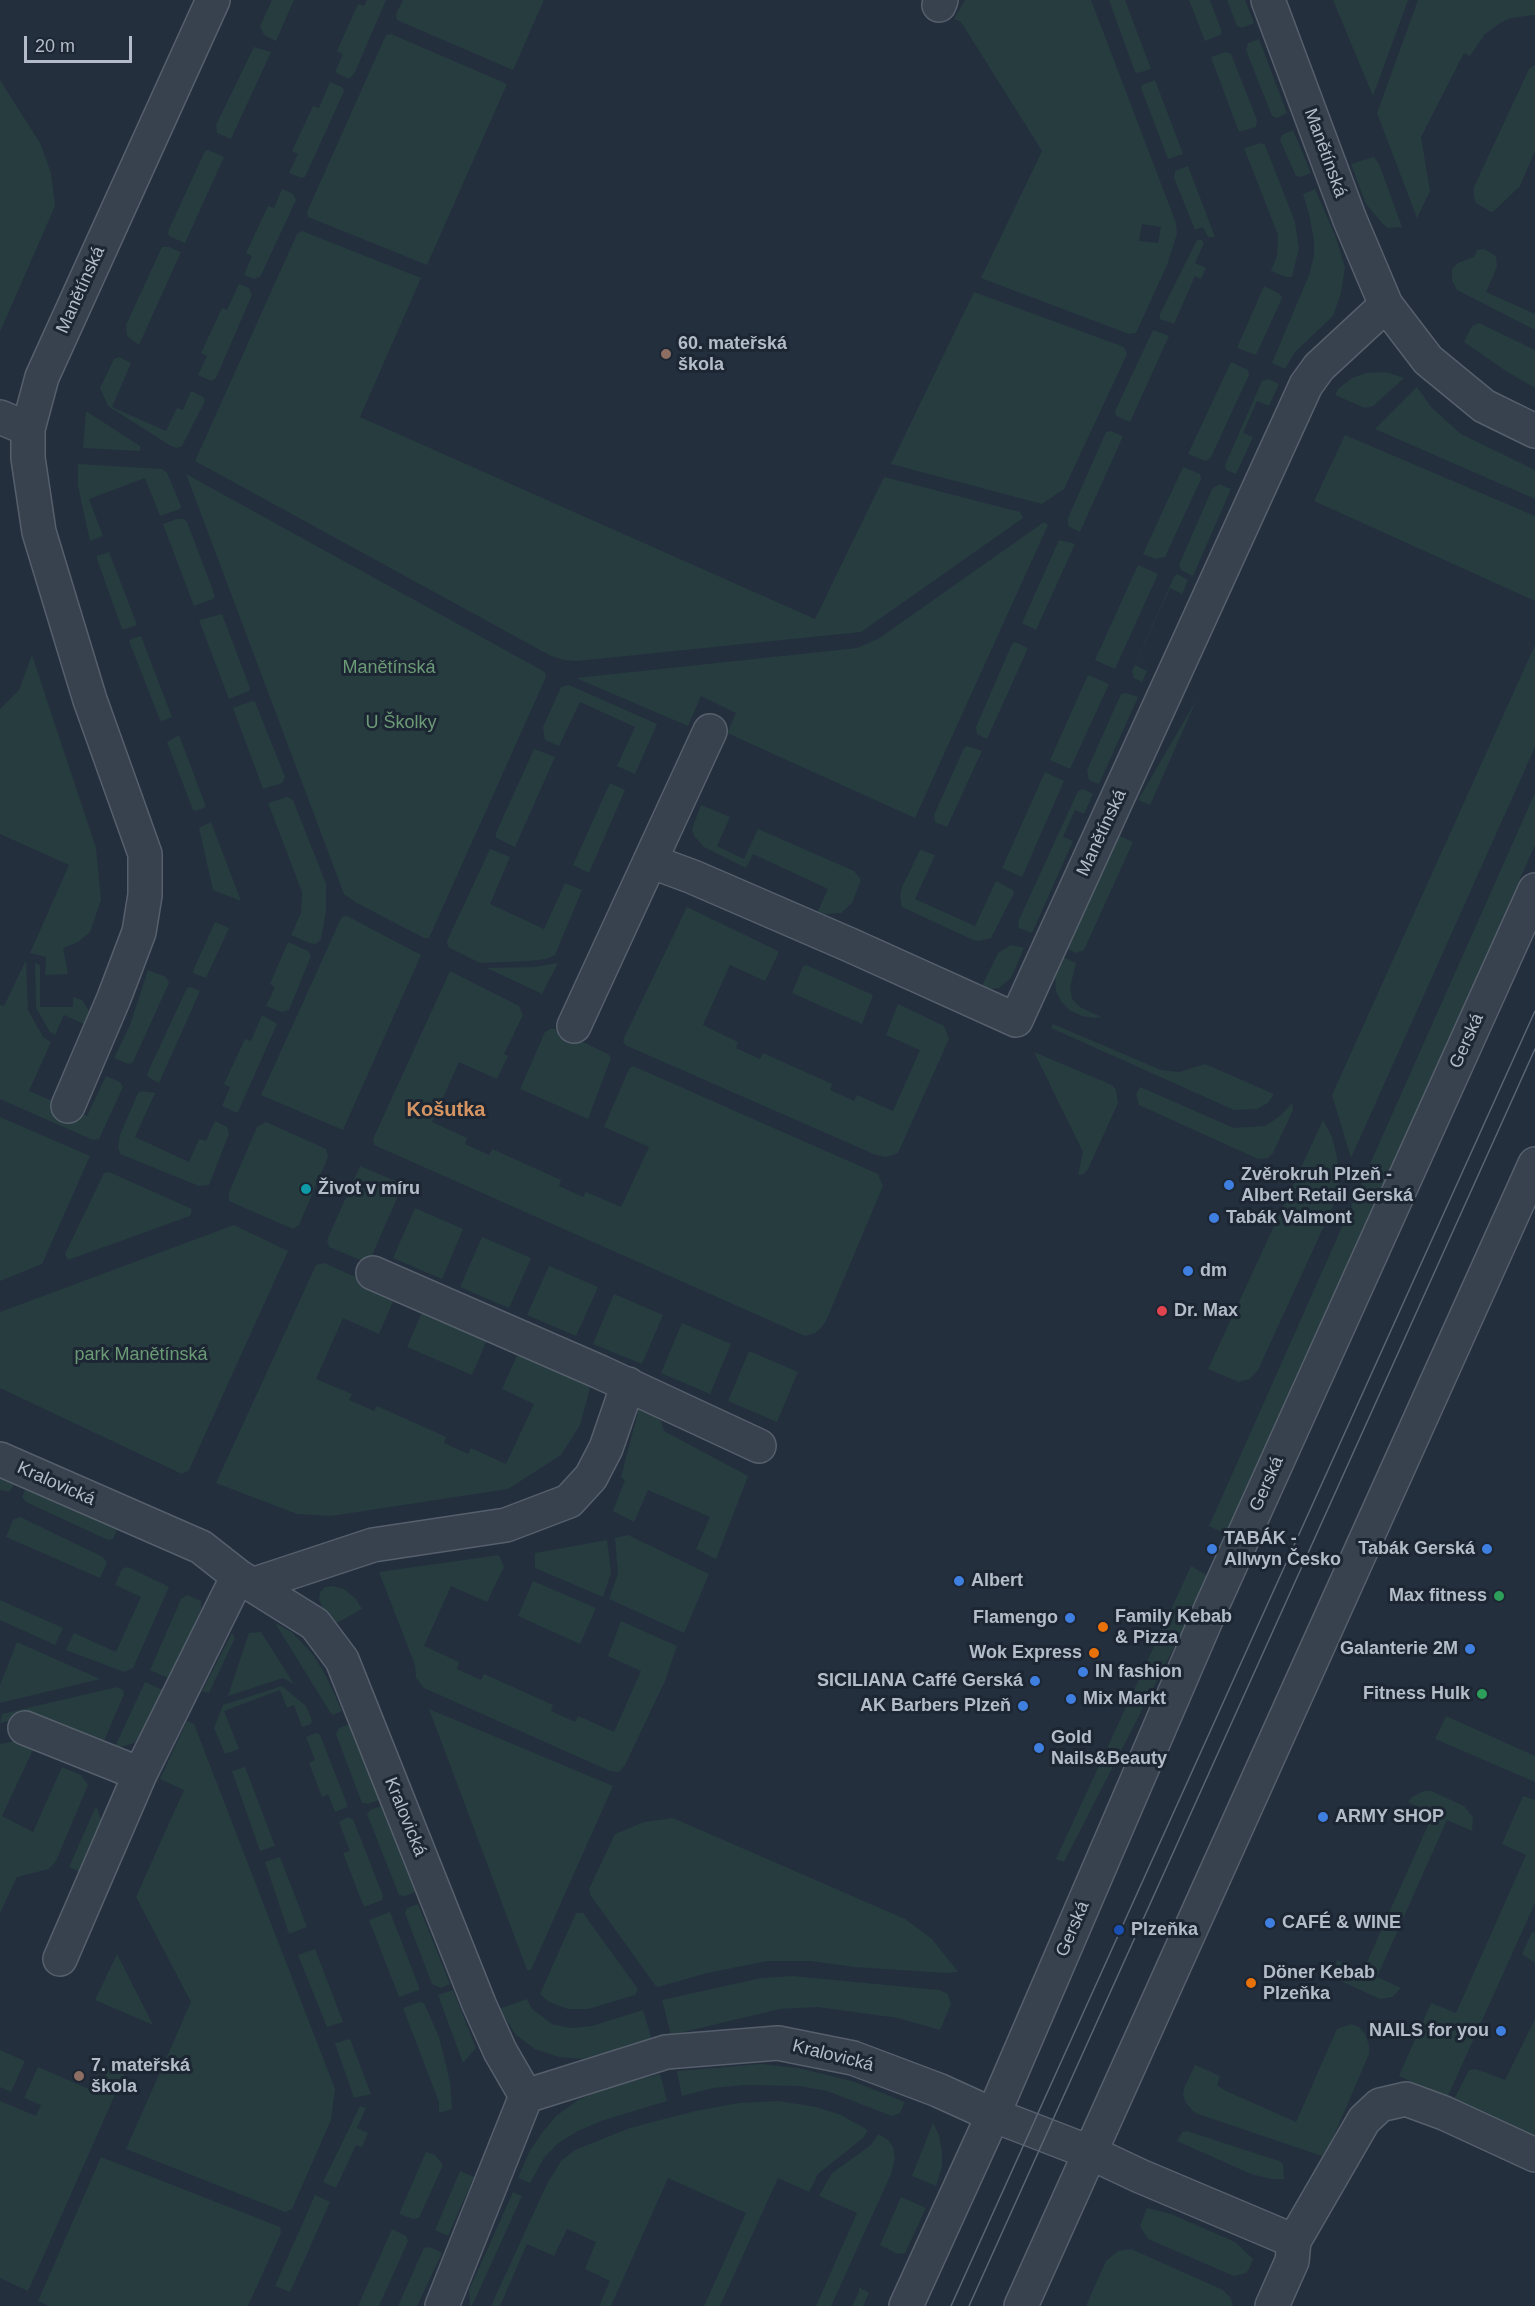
<!DOCTYPE html>
<meta charset="utf-8">
<style>
body{margin:0}
#map{position:relative;width:1535px;height:2306px;overflow:hidden;background:#242f3e;font-family:Helvetica,sans-serif}
canvas{display:block}
.scale{position:absolute;left:24px;top:36px;width:108px;height:27px;box-sizing:border-box;border:3px solid #b4bcc9;border-top:0;padding-left:8px;font-size:18px;line-height:21px;white-space:nowrap;color:#b4bcc9;-webkit-text-stroke:4px #1d2633;paint-order:stroke}
</style>
<div id="map">
<canvas width="1535" height="2306"></canvas>
<div class="scale">20 m</div>
</div>
<script>
const g = document.querySelector('canvas').getContext('2d');
g.lineJoin = 'round';
function fillPath(path, color) {
  g.fillStyle = color;
  g.fill(path, 'evenodd');
}
function shape(rows) {
  const path = new Path2D();
  for (const r of rows) {
    path.moveTo(r[0], r[1]);
    for (let i = 2; i < r.length; i += 2) path.lineTo(r[i], r[i + 1]);
  }
  return path;
}
function stroke(path, color, width, dash) {
  g.strokeStyle = color;
  g.lineWidth = width;
  g.lineCap = dash ? 'butt' : 'round';
  g.setLineDash(dash || []);
  g.stroke(path);
}
function write(font, color, halo, rows, align = 'center') {
  g.font = font + ' Helvetica,sans-serif';
  g.lineWidth = 6;
  g.setLineDash([]);
  g.textBaseline = 'middle';
  g.strokeStyle = halo;
  g.fillStyle = color;
  for (const [text, x, y, turn = 0] of rows) {
    g.save();
    g.translate(x, y);
    g.rotate((+turn || 0) * Math.PI / 180);
    g.textAlign = isNaN(turn) ? turn : align;
    if (halo) g.strokeText(text, 0, 0);
    g.fillText(text, 0, 0);
    g.restore();
  }
}
const green = shape([
 [272,0,294,0,276,41,264,35,260,26],
 [367,0,386,0,355,72,350,78,347,78,335,72,343,54,337,51,358,4,364,6],
 [403,0,544,0,513,70,397,20,396,14],
 [965,0,1091,0,1176,223,1177,234,1167,265,1136,333,1129,334,981,278,1042,151,961,22,954,19],
 [1142,224,1161,227,1158,243,1139,241],
 [1109,0,1125,0,1151,69,1138,73,1135,72],
 [1189,0,1210,0,1222,32,1220,35,1205,41],
 [1227,0,1245,0,1254,23,1242,28,1237,26],
 [1333,0,1408,0,1373,96],
 [1418,0,1535,0,1535,15,1511,18,1500,23,1484,35,1470,56,1464,53,1421,137,1430,191,1417,218,1377,113],
 [391,34,507,84,427,265,308,217,307,212,386,35],
 [1259,39,1287,113,1277,118,1272,116,1246,50,1248,43],
 [254,47,271,52,231,139,217,133,216,125],
 [1226,52,1231,54,1257,120,1256,127,1239,132,1211,57],
 [1535,65,1535,151,1520,186,1494,211,1491,212,1476,203,1474,197,1474,187,1529,69],
 [0,80,40,143,51,173,55,206,0,332],
 [1155,80,1183,154,1168,159,1141,88,1142,85],
 [330,82,342,87,344,91,305,177,302,178,289,173,298,154,292,151,313,106,319,108],
 [1293,130,1311,173,1301,177,1296,176,1280,140,1282,135],
 [1261,143,1265,145,1295,222,1299,248,1292,277,1286,277,1271,271,1277,256,1278,235,1244,148],
 [208,150,224,157,185,243,171,237,168,234,169,229,205,151],
 [1374,157,1379,164,1402,227,1388,228,1382,223,1366,204,1351,164],
 [1188,166,1215,237,1208,237,1203,227,1195,230,1174,178,1175,171],
 [282,189,293,194,296,200,260,277,254,279,244,275,252,256,246,253,268,206,274,208],
 [1315,189,1335,235,1345,267,1341,293,1333,316,1295,352,1285,369,1272,363,1309,275,1314,256,1314,240,1309,214,1303,194],
 [302,231,421,278,360,417,815,619,884,477,1020,512,1023,518,861,632,577,661,564,660,551,656,195,461,297,234],
 [1197,240,1202,240,1204,243,1195,263,1206,268,1201,279,1195,276,1174,324,1160,319,1160,314],
 [162,247,169,247,181,252,139,345,127,336,126,325],
 [1484,249,1496,256,1497,267,1486,292,1535,314,1535,330,1457,290,1452,280,1452,269,1458,263,1474,257,1477,250],
 [239,284,249,288,252,295,216,378,211,381,198,375,207,356,201,353,222,308,227,310],
 [1264,286,1280,294,1282,298,1256,355,1237,348],
 [974,292,1124,347,1127,354,1064,489,1042,504,891,464],
 [1479,323,1535,350,1535,388,1509,373,1464,342,1472,326],
 [1153,330,1169,336,1130,422,1116,416,1115,411],
 [119,357,131,363,112,407,166,431,177,408,183,410,191,391,203,397,205,401,182,446,177,448,171,446,108,406,100,388,114,359],
 [1231,362,1248,370,1249,375,1211,457,1206,461,1188,454],
 [1386,372,1404,378,1373,406,1365,408,1335,395,1338,389,1352,378,1366,373],
 [1268,379,1279,384,1269,406,1257,401,1243,433,1253,437,1236,474,1226,470,1225,465,1262,381],
 [1417,387,1431,407,1461,434,1535,470,1535,499,1375,429],
 [86,411,140,446,140,451,83,448],
 [1110,431,1123,436,1080,532,1068,526,1068,518,1106,432],
 [1345,435,1535,516,1535,601,1314,501],
 [78,464,162,469,167,473,181,506,180,509,160,516,145,478,89,499,103,536,90,541,78,486],
 [1183,467,1200,474,1201,479,1165,557,1156,559,1143,554],
 [186,474,545,672,546,677,429,938,424,938,355,902,344,894],
 [1219,484,1231,489,1193,576,1181,570,1179,565,1212,489],
 [177,519,184,519,187,522,215,596,213,599,194,606,163,524],
 [1044,522,1048,525,915,818,727,733,736,713,701,696,688,726,576,678,857,648,878,639],
 [1059,540,1075,544,1036,630,1022,623],
 [109,552,137,625,125,629,122,629,97,559,97,556],
 [1138,565,1158,574,1115,669,1095,660],
 [1177,574,1188,580,1182,594,1170,588,1135,665,1147,671,1142,682,1134,678,1132,671,1174,577],
 [222,614,250,688,249,691,229,699,199,620],
 [141,636,172,717,162,721,160,720,129,641,131,639],
 [1015,642,1028,648,987,739,977,734,976,727,1012,644],
 [1535,645,1535,747,1351,1158,1332,1095],
 [32,655,96,848,101,900,90,932,78,942,63,948,68,974,45,975,46,957,30,953,69,865,0,834,0,709,19,690],
 [1088,675,1109,684,1070,769,1050,760],
 [569,685,657,724,635,774,617,766,635,727,580,702,559,746,545,740,543,727,561,687],
 [1126,693,1138,697,1099,784,1089,780,1087,770,1121,694],
 [1197,699,1150,805,1138,800],
 [252,701,255,702,285,777,282,783,263,789,233,708],
 [179,735,206,807,195,811,193,810,167,742],
 [967,746,982,751,947,827,935,822,934,815,964,748],
 [534,749,555,757,515,847,496,838,496,833],
 [1045,772,1064,781,1022,877,1002,868],
 [610,783,625,790,589,873,573,865],
 [1083,789,1093,794,1084,814,1075,810,1063,837,1073,841,1032,933,1019,928,1018,922,1078,791],
 [1535,793,1535,845,1228,1535,1209,1526],
 [287,797,293,800,326,884,326,911,321,939,316,944,309,943,291,935,301,913,302,892,268,803],
 [701,805,730,817,717,846,744,859,758,829,854,871,861,880,852,903,841,913,829,914,817,913,828,889,753,854,746,868,704,847,694,836,692,829],
 [211,822,241,901,213,890,199,828],
 [1120,836,1133,842,1084,950,1076,953,1066,948,1115,841],
 [490,849,510,857,490,904,544,929,565,883,582,890,555,955,546,959,530,961,480,963,448,947,447,941],
 [920,850,935,855,915,899,975,926,996,881,1013,890,1014,893,991,938,979,941,973,940,902,907,900,897,902,887],
 [687,907,778,951,778,954,765,981,730,965,703,1025,738,1042,736,1048,760,1059,763,1053,832,1084,830,1090,854,1101,857,1095,893,1111,920,1050,886,1035,898,1004,944,1026,949,1039,898,1153,886,1157,876,1155,625,1045,623,1040],
 [347,916,421,955,343,1130,261,1095,339,923,342,917],
 [215,922,229,928,206,978,193,973,193,971],
 [288,942,308,951,311,956,289,1010,282,1012,266,1006,275,987,270,984],
 [1011,945,1024,948,1011,978,999,988,990,989,982,986,998,953],
 [1063,957,1076,963,1070,987,1072,999,1080,1007,1101,1017,1094,1018,1082,1016,1069,1010,1061,1001,1056,991,1055,975],
 [26,960,28,1010,43,1037,51,1042,29,1091,87,1116,106,1076,120,1082,123,1087,99,1139,93,1140,0,1099,0,1005,4,1006],
 [35,963,40,965,40,1007,73,1007,73,997,82,1000,88,1009,90,1015,88,1026,64,1015,55,1035,50,1032,36,1008],
 [558,963,542,994,487,968,534,967],
 [806,965,873,995,862,1024,792,993,803,966],
 [148,970,166,977,169,983,133,1062,128,1064,114,1058,130,1025],
 [450,971,519,1006,523,1015,504,1054,508,1056,497,1079,459,1062,432,1122,467,1138,465,1144,489,1155,492,1149,561,1180,559,1186,583,1197,586,1192,621,1207,649,1147,604,1127,629,1069,633,1066,878,1174,883,1186,826,1321,821,1328,815,1333,805,1336,374,1145,373,1139],
 [191,987,200,991,159,1083,148,1077,147,1074,187,988],
 [262,1015,277,1024,238,1112,235,1112,222,1106,230,1087,224,1084,245,1039,251,1041],
 [1053,1024,1161,1070,1179,1072,1205,1064,1274,1094,1268,1103,1257,1109,1234,1110,1051,1028],
 [550,1029,555,1029,608,1054,611,1058,588,1119,520,1089,545,1032],
 [1034,1052,1112,1085,1116,1090,1118,1103,1088,1169,1084,1174,1078,1175,1083,1152],
 [1140,1087,1234,1128,1265,1126,1280,1116,1292,1103,1293,1110,1273,1153,1268,1158,1258,1159,1139,1105,1136,1094],
 [142,1091,155,1093,135,1137,189,1162,199,1139,206,1141,215,1121,227,1127,229,1134,209,1185,199,1186,120,1154,118,1147,120,1135,138,1093],
 [0,1117,90,1156,42,1264,0,1281],
 [1323,1120,1332,1137,1337,1157,1340,1191,1258,1370,1250,1379,1239,1382,1208,1369],
 [266,1122,326,1149,328,1157,299,1225,293,1229,229,1201,229,1192,257,1127],
 [360,1166,400,1183,402,1187,370,1260,365,1262,329,1247,327,1240],
 [109,1172,192,1209,190,1216,68,1260,65,1254,104,1173],
 [415,1208,463,1229,442,1279,393,1258],
 [234,1225,288,1251,189,1470,182,1474,0,1388,0,1312],
 [482,1237,531,1258,509,1308,460,1287],
 [324,1263,396,1295,379,1334,343,1318,316,1379,352,1394,349,1400,374,1411,377,1406,446,1437,444,1443,468,1454,471,1448,506,1464,534,1404,502,1389,519,1351,586,1382,590,1388,580,1425,561,1455,508,1489,331,1516,297,1514,216,1483,316,1265],
 [549,1266,598,1287,576,1336,527,1315],
 [614,1294,663,1315,642,1364,593,1344],
 [425,1305,490,1333,472,1375,407,1347],
 [682,1323,731,1344,710,1394,661,1373],
 [749,1351,798,1372,777,1422,728,1401],
 [638,1403,658,1410,664,1431,748,1476,716,1559,696,1549,710,1517,648,1490,634,1522,613,1511,625,1480,621,1477,638,1412],
 [0,1474,16,1482,9,1492,0,1490],
 [28,1483,119,1525,113,1539,108,1540,26,1502,22,1497],
 [20,1517,103,1557,107,1563,100,1578,6,1537,13,1520],
 [628,1535,709,1574,684,1633,609,1599,618,1574,615,1538],
 [607,1540,611,1573,603,1597,535,1568,535,1553],
 [499,1555,504,1567,487,1602,451,1586,424,1646,459,1662,457,1669,481,1680,484,1674,553,1705,551,1711,575,1722,578,1716,614,1732,641,1671,608,1656,621,1621,677,1646,665,1681,625,1765,619,1772,610,1771,424,1688,416,1678,415,1665,379,1572],
 [1191,1566,1210,1577,1064,1862,1056,1859],
 [128,1567,169,1587,133,1668,124,1672,66,1650,74,1633,116,1652,141,1597,115,1585,122,1569],
 [533,1581,596,1608,580,1644,518,1616],
 [332,1586,344,1589,356,1599,362,1609,335,1624,325,1614,319,1599,320,1592,325,1587],
 [187,1595,201,1601,201,1609,170,1679,150,1670,181,1599],
 [0,1600,63,1628,55,1645,0,1620],
 [275,1623,292,1632,314,1656,326,1676,342,1711,333,1715,330,1712],
 [261,1632,294,1684,283,1678,228,1696,249,1633],
 [232,1633,235,1638,209,1693,202,1691],
 [17,1642,100,1679,0,1703,0,1685],
 [145,1682,165,1691,142,1736,134,1743,114,1749],
 [282,1686,306,1706,312,1720,311,1724,302,1727,294,1705,287,1708,280,1690,224,1711,239,1749,225,1754,214,1728,223,1705],
 [117,1687,123,1690,124,1694,101,1748,20,1718,0,1723,2,1714],
 [429,1709,613,1786,531,1970,527,1970],
 [1446,1716,1535,1756,1535,1782,1435,1739],
 [187,1721,194,1724,335,2089,331,2120,292,2209,285,2212,126,2149,191,2002,136,1897,184,1790,160,1779],
 [350,1724,379,1800,368,1804,362,1803,336,1734,339,1728],
 [316,1733,320,1735,347,1804,347,1807,335,1812,328,1794,322,1797,309,1763,315,1760,306,1737],
 [26,1739,37,1741,2,1816,33,1832,62,1767,81,1775,88,1785,56,1861,49,1869,17,1877,0,1913,0,1744],
 [245,1767,275,1846,260,1851,232,1771],
 [1424,1791,1431,1791,1464,1806,1473,1817,1472,1831,1447,1820,1377,1977,1401,1988,1392,1997,1380,1999,1343,1982,1339,1978,1336,1966,1337,1960,1363,1971,1433,1814,1408,1802,1412,1797],
 [1523,1796,1535,1800,1535,1903,1447,2098,1399,2076,1431,2003,1456,2013,1526,1855,1502,1844],
 [96,1806,101,1819,100,1834,82,1873,69,1867],
 [381,1806,415,1892,405,1896,399,1895,367,1814,370,1810],
 [348,1817,353,1819,383,1896,382,1900,364,1907,343,1853,350,1851,339,1822],
 [673,1818,905,1919,932,1939,958,1972,945,1973,855,1967,810,1961,767,1961,707,1973,658,1987,655,1985,591,1896,589,1889,615,1834,644,1822],
 [280,1857,307,1927,289,1934,265,1862],
 [418,1904,450,1984,441,1988,432,1984,405,1913,407,1908],
 [390,1912,419,1987,419,1990,399,1997,369,1920],
 [576,1913,583,1913,638,1989,635,1995,588,2009,568,2009,549,2002,540,1994],
 [1532,1932,1535,1933,1535,1963,1522,1954],
 [315,1949,343,2022,327,2027,298,1955],
 [117,1954,153,2025,95,2000],
 [793,1976,939,1990,948,1994,951,2004,940,2030,898,2018,817,2007,780,2009,671,2035,662,2000,761,1978],
 [453,1990,476,2048,463,2063,438,1995],
 [527,1999,532,2009,552,2024,571,2028,592,2026,643,2010,652,2040,582,2059,559,2057,535,2049,516,2035,499,2009],
 [420,2002,424,2003,439,2037,450,2082,452,2109,439,2113,439,2102,403,2008],
 [1535,2019,1535,2138,1453,2101,1469,2070,1476,2069,1505,2080],
 [1351,2024,1359,2027,1365,2034,1369,2045,1369,2054,1330,2145,1322,2156,1195,2113,1186,2103,1183,2095,1184,2088,1195,2065,1220,2076,1217,2085,1224,2090,1296,2122,1337,2029],
 [350,2039,371,2094,354,2098,335,2043],
 [0,2050,25,2061,11,2092,0,2087],
 [111,2063,126,2070,28,2291,0,2278,0,2101,36,2116,41,2105,24,2098,38,2067,98,2093],
 [761,2064,798,2068,852,2081,905,2102,900,2113,892,2116,827,2091,799,2086,744,2085,713,2088,682,2096,677,2071],
 [660,2074,667,2101,604,2120,578,2131,558,2143,544,2158,530,2183,518,2178,529,2152,542,2133,556,2116,578,2100,604,2089],
 [779,2101,816,2107,841,2115,868,2130,863,2138,818,2174,809,2192,778,2178,720,2306,704,2306,746,2213,668,2178,611,2306,599,2306,610,2281,585,2269,596,2242,567,2229,554,2256,527,2244,500,2306,491,2306,547,2184,561,2161,575,2150,630,2128,695,2111,739,2103],
 [360,2106,366,2108,357,2128,368,2133,362,2147,356,2145,336,2188,323,2182],
 [933,2123,939,2135,942,2152,942,2167,936,2186,912,2176],
 [1187,2131,1279,2161,1283,2164,1284,2179,1271,2179,1251,2174,1177,2141,1182,2132],
 [878,2134,888,2140,893,2147,895,2158,891,2174,831,2306,816,2306,857,2213,819,2196,832,2173,871,2145],
 [426,2152,435,2155,443,2165,419,2218,413,2219,399,2214],
 [101,2157,280,2227,281,2233,248,2306,49,2306,38,2301],
 [460,2171,474,2177,448,2236,435,2230],
 [513,2192,522,2196,472,2306,470,2306,469,2290],
 [315,2195,330,2202,290,2292,275,2286],
 [901,2197,926,2208,905,2253,898,2254,880,2245],
 [1147,2208,1171,2214,1235,2242,1253,2259,1249,2269,1246,2273,1234,2276,1148,2239,1140,2226],
 [392,2229,406,2236,408,2241,379,2306,358,2306],
 [430,2247,442,2253,417,2306,398,2306,424,2248],
 [1131,2249,1223,2290,1230,2297,1233,2306,1086,2306,1106,2261,1118,2251],
 [859,2287,869,2293,863,2306,852,2306,859,2292]
]);
const minor = shape([
 [1268,0,1350,220,1386,305,1428,360,1484,406,1535,431],
 [939,5,941,0],
 [0,417,28,429],
 [650,861,693,877,850,945,1016,1020,1306,385,1319,367,1386,305],
 [574,1026,710,731],
 [68,1106,114,998,139,932,145,895,145,854,90,700,39,532,28,458,28,429,42,377,213,0],
 [373,1273,600,1372,759,1446],
 [0,1459,201,1547,238,1576,315,1624,342,1660,479,2004,500,2051,526,2096],
 [252,1585,373,1545,506,1525,569,1501,591,1477,606,1448,628,1384],
 [25,1728,140,1774],
 [60,1959,140,1774,238,1576],
 [1294,2241,1364,2120,1380,2105,1406,2099,1444,2113,1535,2155],
 [442,2306,526,2096,666,2052,778,2043,853,2058,938,2090,993,2115,1089,2152,1140,2176,1294,2241,1292,2261,1272,2306]
]);
const tertiary = shape([
 [906,2306,993,2115,1212,1606,1535,890],
 [1021,2306,1535,1164]
]);
const tram = shape([
 [951,2306,1535,1011],
 [969,2306,1535,1049]
]);
const markers = [
 [666,354,6,"#8d6e63"],
 [1229,1185,6,"#3f7fe0"],
 [306,1189,6,"#0f9aa8"],
 [1214,1218,6,"#3f7fe0"],
 [1188,1271,6,"#3f7fe0"],
 [1162,1311,6,"#e0444e"],
 [1212,1549,6,"#3f7fe0"],
 [1487,1549,6,"#3f7fe0"],
 [959,1581,6,"#3f7fe0"],
 [1499,1596,6,"#2e9e5b"],
 [1070,1618,6,"#3f7fe0"],
 [1103,1627,6,"#e8710a"],
 [1470,1649,6,"#3f7fe0"],
 [1094,1653,6,"#e8710a"],
 [1083,1672,6,"#3f7fe0"],
 [1035,1681,6,"#3f7fe0"],
 [1482,1694,6,"#2e9e5b"],
 [1071,1699,6,"#3f7fe0"],
 [1023,1706,6,"#3f7fe0"],
 [1039,1748,6,"#3f7fe0"],
 [1323,1817,6,"#3f7fe0"],
 [1270,1923,6,"#3f7fe0"],
 [1119,1930,6,"#1a4fb4"],
 [1251,1983,6,"#e8710a"],
 [1501,2031,6,"#3f7fe0"],
 [79,2076,6,"#8d6e63"]
];
const streetNames = [
 ["Manětínská",1325,153,70],
 ["Manětínská",81,290,-66],
 ["Manětínská",1102,833,-65],
 ["Gerská",1467,1041,-66],
 ["Kralovická",56,1484,24],
 ["Gerská",1267,1484,-66],
 ["Kralovická",405,1817,68],
 ["Gerská",1073,1929,-67],
 ["Kralovická",833,2056,14]
];
const poiNames = [
 ["60. mateřská",678,344],
 ["škola",678,365],
 ["Zvěrokruh Plzeň -",1241,1175],
 ["Albert Retail Gerská",1241,1196],
 ["Život v míru",318,1189],
 ["Tabák Valmont",1226,1218],
 ["dm",1200,1271],
 ["Dr. Max",1174,1311],
 ["TABÁK -",1224,1539],
 ["Allwyn Česko",1224,1560],
 ["Tabák Gerská",1475,1549,"right"],
 ["Albert",971,1581],
 ["Max fitness",1487,1596,"right"],
 ["Family Kebab",1115,1617],
 ["& Pizza",1115,1638],
 ["Flamengo",1058,1618,"right"],
 ["Galanterie 2M",1458,1649,"right"],
 ["Wok Express",1082,1653,"right"],
 ["IN fashion",1095,1672],
 ["SICILIANA Caffé Gerská",1023,1681,"right"],
 ["Fitness Hulk",1470,1694,"right"],
 ["Mix Markt",1083,1699],
 ["AK Barbers Plzeň",1011,1706,"right"],
 ["Gold",1051,1738],
 ["Nails&Beauty",1051,1759],
 ["ARMY SHOP",1335,1817],
 ["CAFÉ & WINE",1282,1923],
 ["Plzeňka",1131,1930],
 ["Döner Kebab",1263,1973],
 ["Plzeňka",1263,1994],
 ["NAILS for you",1489,2031,"right"],
 ["7. mateřská",91,2066],
 ["škola",91,2087]
];
const parkNames = [
 ["Manětínská",389,668],
 ["U Školky",401,723],
 ["park Manětínská",141,1355]
];
const neighbourhoodNames = [
 ["Košutka",446,1110]
];
fillPath(green, '#263c3f');
stroke(minor, '#565f6c', 36);
stroke(tertiary, '#565f6c', 36);
stroke(minor, '#38414e', 33);
stroke(tertiary, '#38414e', 33);
stroke(tram, '#5a6575', 1.5);
for (const [x, y, r, color] of markers) {
  const dot = new Path2D();
  dot.arc(x, y, r, 0, 2 * Math.PI);
  g.fillStyle = color;
  g.fill(dot);
  stroke(dot, '#1d2633', 2);
}
write('18px', '#b4bcc9', '#1d2633', streetNames);
write('bold 18px', '#b4bcc9', '#1d2633', poiNames, 'left');
write('18px', '#6b9a76', '#1d2633', parkNames);
write('bold 20px', '#d59563', '#1d2633', neighbourhoodNames);
</script>
